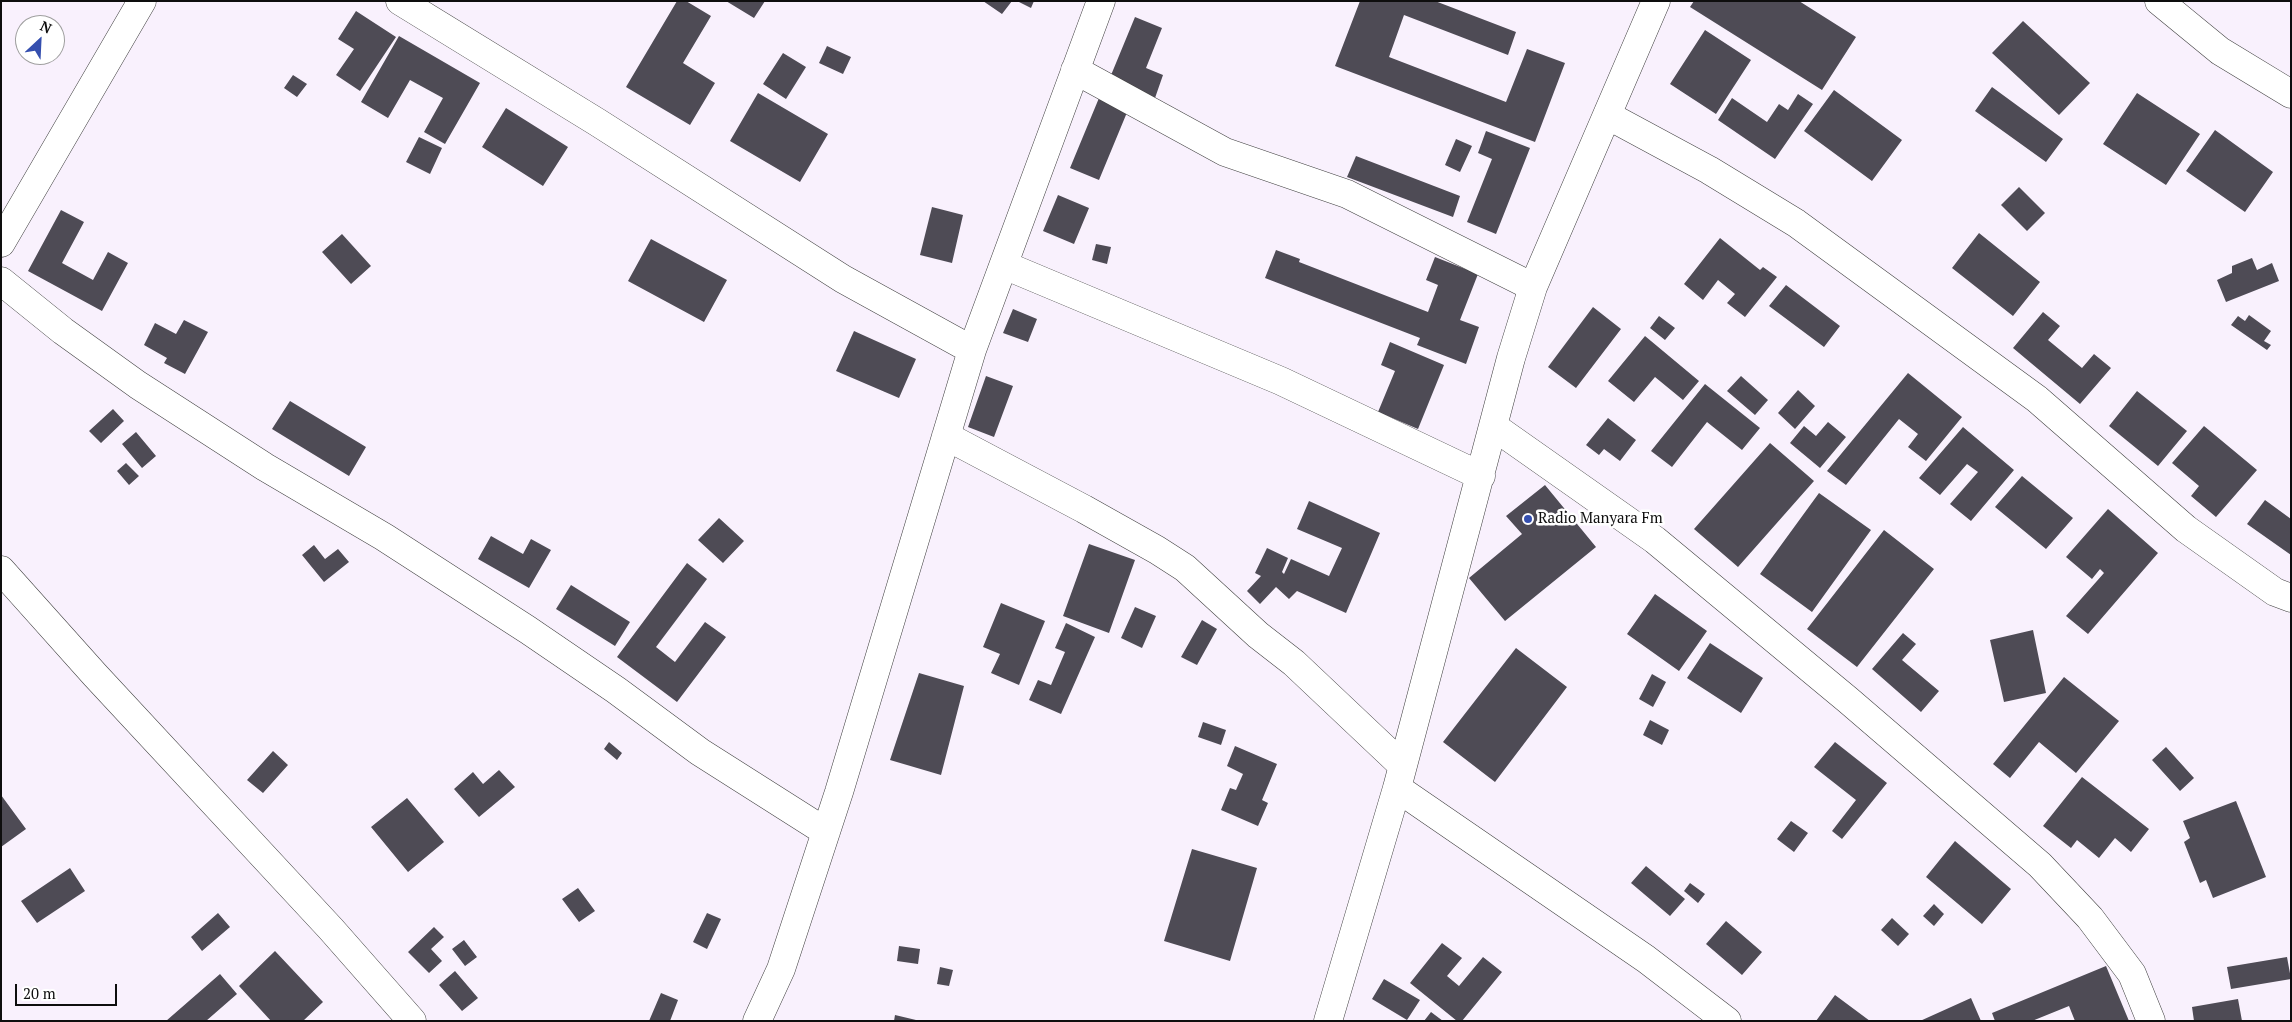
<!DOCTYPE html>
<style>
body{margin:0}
#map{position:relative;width:2292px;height:1022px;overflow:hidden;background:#f9f1fd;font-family:"PT Serif",serif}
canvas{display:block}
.frame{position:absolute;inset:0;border:2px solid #0e0e0e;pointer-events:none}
.north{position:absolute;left:15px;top:15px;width:50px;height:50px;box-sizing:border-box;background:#fff;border:1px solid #9f9f9f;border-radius:50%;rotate:25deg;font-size:14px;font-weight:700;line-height:20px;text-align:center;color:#0e0e0e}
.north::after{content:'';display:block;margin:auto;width:18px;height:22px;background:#354faf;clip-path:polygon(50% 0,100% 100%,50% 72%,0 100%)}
.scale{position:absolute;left:15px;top:984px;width:102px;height:22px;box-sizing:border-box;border:2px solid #0e0e0e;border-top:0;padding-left:6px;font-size:15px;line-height:18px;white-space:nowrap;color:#0e0e0e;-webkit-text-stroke:4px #fff;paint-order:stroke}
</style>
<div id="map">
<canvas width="2292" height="1022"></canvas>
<div class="frame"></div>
<div class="north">N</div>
<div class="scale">20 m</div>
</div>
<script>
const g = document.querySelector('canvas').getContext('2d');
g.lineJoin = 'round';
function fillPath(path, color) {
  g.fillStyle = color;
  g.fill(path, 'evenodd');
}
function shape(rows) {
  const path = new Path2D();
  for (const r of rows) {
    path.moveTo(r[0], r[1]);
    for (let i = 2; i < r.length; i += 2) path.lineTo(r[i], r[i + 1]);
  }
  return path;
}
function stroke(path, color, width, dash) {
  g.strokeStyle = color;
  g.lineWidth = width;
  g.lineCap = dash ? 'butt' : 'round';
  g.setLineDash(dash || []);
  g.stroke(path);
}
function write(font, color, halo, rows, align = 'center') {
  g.font = font + ' "PT Serif",serif';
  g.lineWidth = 5;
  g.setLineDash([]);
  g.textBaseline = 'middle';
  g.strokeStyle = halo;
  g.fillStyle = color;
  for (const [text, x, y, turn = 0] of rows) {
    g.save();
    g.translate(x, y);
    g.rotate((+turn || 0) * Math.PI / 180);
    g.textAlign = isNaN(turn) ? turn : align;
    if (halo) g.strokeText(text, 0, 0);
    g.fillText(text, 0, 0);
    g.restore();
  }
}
const building = shape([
 [677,1,686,1,711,16,683,63,715,83,690,125,626,87],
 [726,1,765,1,754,18],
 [983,1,1012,1,1002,14],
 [1017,1,1034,1,1031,8],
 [1360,1,1435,1,1516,32,1508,55,1404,15,1389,57,1506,102,1527,49,1565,63,1535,142,1335,66],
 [1694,1,1799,1,1856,37,1822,90,1690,7],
 [356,11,396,37,360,91,336,75,354,49,338,39],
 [1135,17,1162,28,1146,68,1163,75,1155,98,1109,80],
 [2023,21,2090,83,2059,115,1992,53],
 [1705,30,1751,60,1716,114,1670,84],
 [399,36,480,83,445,144,424,132,443,98,410,80,388,118,361,102],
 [827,46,851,57,843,74,819,63],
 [783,53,806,67,786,99,763,84],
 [293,75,307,84,297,97,284,88],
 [1992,87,2063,139,2046,162,1975,111],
 [1834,90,1902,140,1872,181,1804,131],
 [758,93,828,134,800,182,730,141],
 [2137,93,2200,134,2166,185,2103,144],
 [1798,94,1813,104,1775,159,1718,120,1732,98,1767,122,1779,104,1788,110],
 [1099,98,1128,110,1099,180,1070,168],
 [506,108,568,147,543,186,482,147],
 [2215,130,2273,172,2245,212,2186,171],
 [1486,131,1530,148,1496,234,1467,222,1492,159,1478,153],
 [419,137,442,148,430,174,406,162],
 [1456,139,1472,146,1460,172,1445,165],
 [1356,156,1460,196,1453,217,1347,177],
 [2019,187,2045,213,2027,231,2001,205],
 [1058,195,1089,208,1074,244,1043,231],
 [932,207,963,215,952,263,920,255],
 [61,210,84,222,62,263,93,280,108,252,128,263,102,311,28,271],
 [1979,233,2040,282,2013,316,1952,268],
 [342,234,371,266,351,284,322,252],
 [1720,238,1760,270,1763,267,1777,277,1745,317,1727,303,1735,294,1718,280,1703,300,1684,284],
 [651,239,727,280,704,322,628,281],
 [1096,244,1111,247,1107,264,1092,260],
 [1276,250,1300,259,1299,262,1428,312,1438,285,1426,280,1435,257,1478,274,1460,320,1479,327,1466,364,1417,345,1420,338,1265,278],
 [2252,258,2257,270,2272,263,2279,281,2226,302,2217,280,2232,273,2232,266],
 [1786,285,1840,326,1824,347,1769,306],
 [1593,307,1621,329,1576,388,1548,367],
 [1013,309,1037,319,1028,342,1003,333],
 [2043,312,2060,326,2048,340,2082,368,2094,354,2111,368,2080,404,2013,348],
 [2249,315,2271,331,2264,341,2271,345,2267,350,2231,325,2238,316,2245,321],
 [1659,316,1675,328,1665,340,1650,328],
 [184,320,208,332,185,374,164,363,167,358,144,345,155,323,176,334],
 [854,331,916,359,899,398,836,371],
 [1645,336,1699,381,1683,400,1655,377,1634,402,1608,381],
 [1390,342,1444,365,1418,429,1378,412,1395,371,1381,365],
 [1908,373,1962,417,1926,461,1908,447,1918,434,1899,419,1846,485,1827,471],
 [986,376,1013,386,994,437,968,427],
 [1741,376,1768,400,1755,415,1727,391],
 [1705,384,1760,428,1742,450,1707,422,1672,467,1651,451],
 [1798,390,1815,406,1795,429,1778,413],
 [2137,391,2187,431,2158,466,2109,426],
 [290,401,366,447,349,476,272,429],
 [113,409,124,421,101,443,89,431],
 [1608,418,1636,440,1620,461,1604,449,1599,455,1586,445],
 [1828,422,1846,437,1820,468,1790,443,1804,426,1816,436],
 [2204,426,2257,470,2216,517,2191,496,2199,486,2172,463],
 [1963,427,2014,470,1971,521,1950,504,1978,472,1967,464,1940,495,1919,478],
 [136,432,156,456,142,468,122,444],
 [1770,443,1814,481,1738,567,1694,529],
 [126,463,139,476,129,485,117,471],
 [2022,476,2073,518,2046,549,1995,507],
 [1545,485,1596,547,1505,621,1469,578,1522,534,1506,516],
 [1819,493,1871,530,1812,612,1760,574],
 [2265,500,2291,519,2291,555,2247,524],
 [1309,501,1380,533,1346,613,1297,591,1289,599,1276,587,1260,604,1247,591,1261,576,1255,573,1267,548,1288,558,1282,572,1284,574,1291,559,1329,576,1342,548,1297,529],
 [2108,509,2158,553,2088,634,2066,616,2104,573,2100,569,2092,579,2066,557],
 [719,518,744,541,723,563,698,540],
 [1884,530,1934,569,1857,667,1807,629],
 [491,536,523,554,531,539,551,550,529,588,478,559],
 [1089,544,1135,560,1109,633,1063,616],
 [314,545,325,559,338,549,349,562,324,582,302,555],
 [687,563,707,579,656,647,675,662,705,622,726,637,677,702,617,657],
 [571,585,630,622,615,646,556,609],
 [1655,594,1707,631,1679,671,1627,634],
 [1001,603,1045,621,1019,685,991,673,1000,654,983,647],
 [1135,607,1156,616,1142,648,1121,638],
 [1202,620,1217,629,1197,665,1181,657],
 [1066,623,1095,637,1061,714,1029,700,1038,680,1051,685,1065,652,1055,648],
 [2033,630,2046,693,2004,702,1990,640],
 [1903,633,1916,644,1902,660,1939,691,1921,712,1872,669],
 [1710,643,1763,678,1741,713,1687,678],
 [1516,648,1567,687,1495,782,1443,742],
 [919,673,964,686,941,775,890,760],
 [1652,674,1666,682,1653,707,1639,699],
 [2064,677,2119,721,2076,773,2039,742,2010,778,1993,764],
 [1650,720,1669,730,1662,745,1643,735],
 [1203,722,1226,730,1221,745,1198,737],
 [609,742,622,753,617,760,604,749],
 [1835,742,1887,783,1842,839,1832,831,1856,800,1814,767],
 [1235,746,1277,764,1262,800,1268,803,1258,826,1221,810,1230,788,1236,790,1243,774,1227,766],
 [2166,747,2194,778,2180,791,2152,760],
 [273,751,288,765,263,793,247,780],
 [499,770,515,787,479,817,454,789,473,772,483,784],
 [2082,777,2149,829,2131,852,2115,838,2099,858,2077,840,2071,848,2043,826],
 [1,795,26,829,1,847],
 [407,798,444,842,408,872,371,827],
 [2236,801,2266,877,2213,898,2206,880,2200,883,2184,842,2190,838,2183,821],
 [1791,821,1808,833,1794,852,1777,839],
 [1955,841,2011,889,1982,924,1926,877],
 [1192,849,1257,868,1230,961,1164,941],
 [1646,866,1685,899,1670,916,1631,883],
 [70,868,85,891,37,923,21,901],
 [1690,883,1705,894,1698,903,1684,891],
 [578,888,595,911,579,922,562,899],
 [1934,904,1944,914,1934,926,1923,916],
 [218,913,230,927,202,951,191,937],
 [707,913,721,919,707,949,693,942],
 [1892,918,1909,934,1898,946,1881,930],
 [1726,921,1762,952,1742,975,1706,944],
 [434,927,444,937,431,949,442,961,429,973,408,952],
 [464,940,477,957,465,966,452,949],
 [1442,943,1462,958,1447,976,1459,986,1483,957,1502,972,1462,1021,1457,1021,1410,983],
 [899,946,920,949,918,964,897,961],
 [275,951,323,1002,303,1021,271,1021,239,986],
 [2287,957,2291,979,2231,989,2227,967],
 [2106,966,2129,1021,2075,1021,2069,1006,2032,1021,1995,1021,1992,1013],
 [940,967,953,970,949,986,937,984],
 [455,971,478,998,462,1011,439,985],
 [220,974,237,994,206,1021,166,1021],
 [1384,979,1420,1000,1407,1020,1372,999],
 [661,993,678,1000,670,1021,649,1021],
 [1835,995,1870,1021,1816,1021],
 [1971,998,1981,1021,1920,1021],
 [2238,999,2242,1021,2194,1021,2192,1007],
 [1431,1012,1443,1021,1424,1021],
 [895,1015,916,1020,916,1021,894,1021]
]);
const minor = shape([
 [400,1,597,122,843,279,972,350],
 [2159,1,2220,51,2291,94],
 [1075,70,1225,152,1347,194,1533,287],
 [1607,115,1709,170,1796,223,2037,399,2186,529,2275,592,2291,598],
 [1,243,142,1],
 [1004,265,1281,381,1481,476],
 [1,281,63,331,138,385,265,467,384,537,528,630,616,690,700,752,826,832],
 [1493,426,1655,540,1848,700,2040,865,2090,918,2132,974,2151,1021],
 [946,436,1084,509,1157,550,1185,568,1258,635,1294,663,1402,765],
 [1,570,95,675,331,929,412,1021],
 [1397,788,1646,959,1727,1021],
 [757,1021,781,969,839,792,972,350,1101,1],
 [1328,1021,1397,788,1511,358,1533,287,1656,1]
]);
const markers = [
 [1528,519,5,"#354faf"]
];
const poiNames = [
 ["Radio Manyara Fm",1538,519]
];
fillPath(building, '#4e4b55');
stroke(minor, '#414141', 29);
stroke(minor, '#fff', 28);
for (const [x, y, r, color] of markers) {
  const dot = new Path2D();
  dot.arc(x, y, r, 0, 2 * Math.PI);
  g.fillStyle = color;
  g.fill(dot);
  stroke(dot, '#fff', 2);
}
write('15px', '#0e0e0e', '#fff', poiNames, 'left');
</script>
